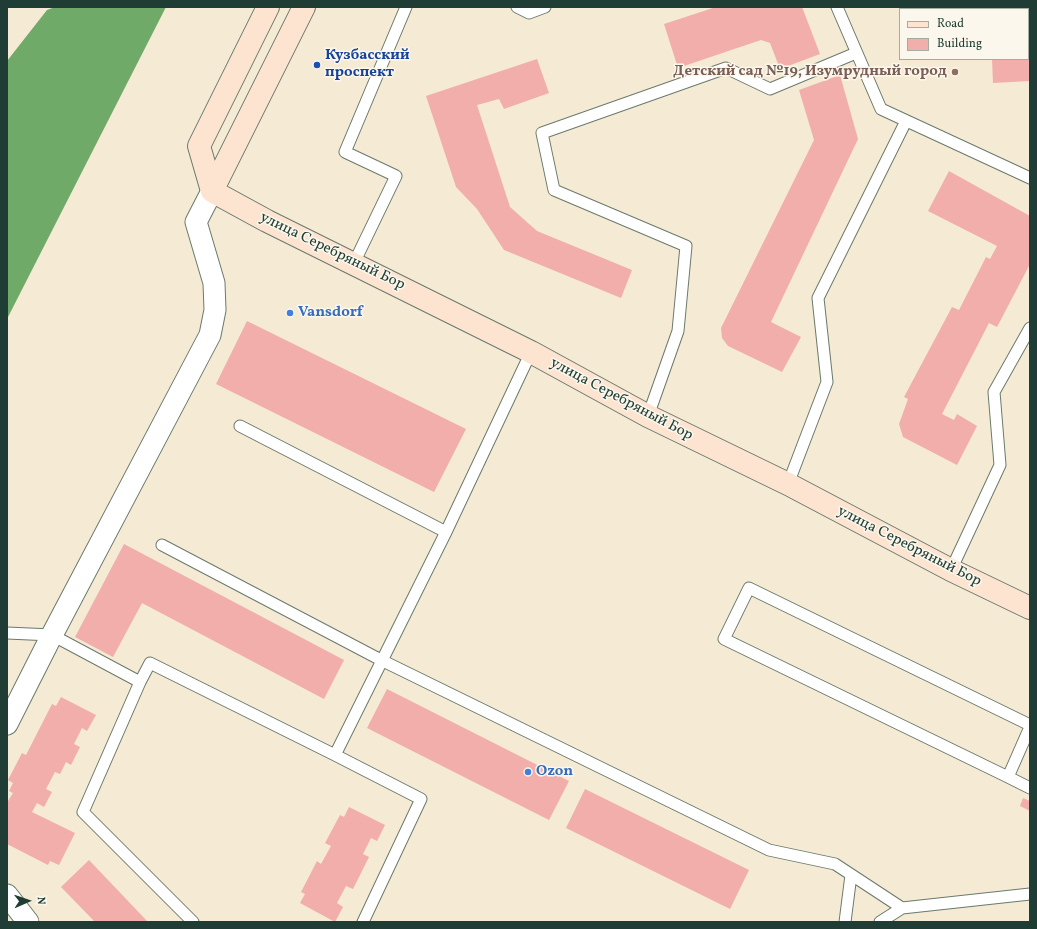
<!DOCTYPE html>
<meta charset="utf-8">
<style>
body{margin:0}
#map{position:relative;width:1037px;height:929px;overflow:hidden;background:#f5ead4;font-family:Vollkorn,serif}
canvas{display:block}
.frame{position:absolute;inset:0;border:8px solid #1f3d34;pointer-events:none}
.legend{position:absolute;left:899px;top:8px;width:130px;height:52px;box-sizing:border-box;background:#fbf7ec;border:1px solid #a3ada2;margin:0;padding:5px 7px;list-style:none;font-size:12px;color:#1f3d34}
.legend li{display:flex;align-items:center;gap:8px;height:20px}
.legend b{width:20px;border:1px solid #a3ada2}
.north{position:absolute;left:8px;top:881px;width:40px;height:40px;-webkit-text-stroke:3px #fbf7ec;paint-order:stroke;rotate:88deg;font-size:11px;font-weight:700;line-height:16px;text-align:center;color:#1f3d34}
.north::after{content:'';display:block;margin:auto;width:14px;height:18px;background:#1f3d34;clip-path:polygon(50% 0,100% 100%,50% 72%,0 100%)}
</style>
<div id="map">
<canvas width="1037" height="929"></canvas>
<div class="frame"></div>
<ul class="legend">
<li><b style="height:5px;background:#fde4d1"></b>Road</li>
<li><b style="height:11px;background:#f2aeab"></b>Building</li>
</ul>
<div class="north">N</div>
</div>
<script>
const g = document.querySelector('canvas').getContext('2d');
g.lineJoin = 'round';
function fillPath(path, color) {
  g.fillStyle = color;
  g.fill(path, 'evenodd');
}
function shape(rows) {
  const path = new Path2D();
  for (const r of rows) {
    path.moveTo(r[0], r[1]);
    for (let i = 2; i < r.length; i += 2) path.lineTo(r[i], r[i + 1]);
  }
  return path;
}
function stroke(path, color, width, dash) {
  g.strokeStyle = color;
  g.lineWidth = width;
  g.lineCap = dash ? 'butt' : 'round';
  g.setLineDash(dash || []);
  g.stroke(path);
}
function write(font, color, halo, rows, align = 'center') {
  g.font = font + ' Vollkorn,serif';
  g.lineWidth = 3;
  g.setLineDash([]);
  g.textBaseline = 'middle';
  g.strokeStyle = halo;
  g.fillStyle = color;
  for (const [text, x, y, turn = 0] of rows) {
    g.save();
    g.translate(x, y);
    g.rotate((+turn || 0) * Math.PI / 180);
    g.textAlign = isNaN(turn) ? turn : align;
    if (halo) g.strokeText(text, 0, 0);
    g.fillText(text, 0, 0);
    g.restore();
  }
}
const forest = shape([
 [55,7,166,7,7,319,7,61,47,10]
]);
const building = shape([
 [716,7,802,7,820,54,780,69,770,43,761,40,678,68,664,24],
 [1028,20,1030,20,1030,81,993,83,992,59,1028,59],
 [537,59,549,93,504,109,499,99,477,105,510,207,537,231,632,270,621,298,504,250,477,209,456,187,426,96],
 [840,75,858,139,771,322,801,337,782,372,728,346,722,338,721,328,814,140,799,90],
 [949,171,1030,216,1030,264,997,327,989,323,942,414,954,420,957,414,977,426,957,465,903,437,899,424,908,399,904,397,952,307,959,310,986,257,990,259,997,246,928,211],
 [247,321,466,429,434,492,216,384],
 [124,544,344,660,324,699,142,603,113,657,75,637],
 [387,689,569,781,549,820,367,728],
 [61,697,96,715,87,731,82,728,74,744,80,747,71,765,66,762,60,774,55,772,46,789,52,792,44,807,37,803,32,812,75,833,59,865,50,861,48,865,7,844,7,801,8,801,13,793,9,791,13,783,8,780,22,753,26,755,52,704,56,706],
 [585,789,749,870,730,909,566,828],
 [1023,798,1030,801,1030,811,1020,806],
 [349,807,385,825,377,841,371,838,363,854,369,857,353,889,346,886,337,903,343,907,335,922,300,903,305,894,301,892,317,861,321,864,331,846,325,843,340,815,344,817],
 [89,860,148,922,95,922,61,887]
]);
const lane = shape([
 [517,7,529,13,545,7],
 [837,7,881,109,1030,178],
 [354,263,396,176,345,152,406,7],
 [648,416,678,331,686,246,554,190,542,133,726,68,770,89,856,53],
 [240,426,446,532],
 [788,484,827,382,818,298,906,121],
 [162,545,381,660,769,850,835,864,902,908],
 [951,570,1000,465,994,392,1030,328],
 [7,633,52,635,140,682,150,663,335,755,446,532,531,352],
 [140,682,83,812,193,922],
 [1030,725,749,588,724,639,1008,777,1030,727],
 [335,755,421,799,363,922],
 [1008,777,1030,788],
 [845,922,851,875],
 [880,922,902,908,1030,894]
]);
const street = shape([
 [7,724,52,635,210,335,215,310,214,283,196,222,212,191],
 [7,895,28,922]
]);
const secondary = shape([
 [212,191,267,221,531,352,648,416,788,484,951,570,1030,608],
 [212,191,304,7],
 [212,191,199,146,268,7]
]);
const markers = [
 [317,65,4,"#1a4fb4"],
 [955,72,4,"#8d6e63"],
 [290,313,4,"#3f7fe0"],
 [528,772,4,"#3f7fe0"]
];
const transitNames = [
 ["Кузбасский",325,56],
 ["проспект",325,73]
];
const educationNames = [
 ["Детский сад №19, Изумрудный город",947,72]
];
const streetNames = [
 ["улица Серебряный Бор",332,252,26],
 ["улица Серебряный Бор",621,400,28],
 ["улица Серебряный Бор",909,547,27]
];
const shopNames = [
 ["Vansdorf",298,313],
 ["Ozon",536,772]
];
fillPath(forest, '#70aa69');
fillPath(building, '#f2aeab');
stroke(lane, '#6a7a6c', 13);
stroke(street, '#6a7a6c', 23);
stroke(secondary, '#6a7a6c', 24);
stroke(lane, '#fff', 11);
stroke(street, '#fff', 21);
stroke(secondary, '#fde4d1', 22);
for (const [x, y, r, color] of markers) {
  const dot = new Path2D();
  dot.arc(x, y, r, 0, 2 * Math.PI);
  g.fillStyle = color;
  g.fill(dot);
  stroke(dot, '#fbf7ec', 1.5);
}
write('bold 15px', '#164399', '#fbf7ec', transitNames, 'left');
write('bold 15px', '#785e54', '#fbf7ec', educationNames, 'right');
write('15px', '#1f3d34', '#fbf7ec', streetNames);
write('bold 15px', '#366cbe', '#fbf7ec', shopNames, 'left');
</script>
